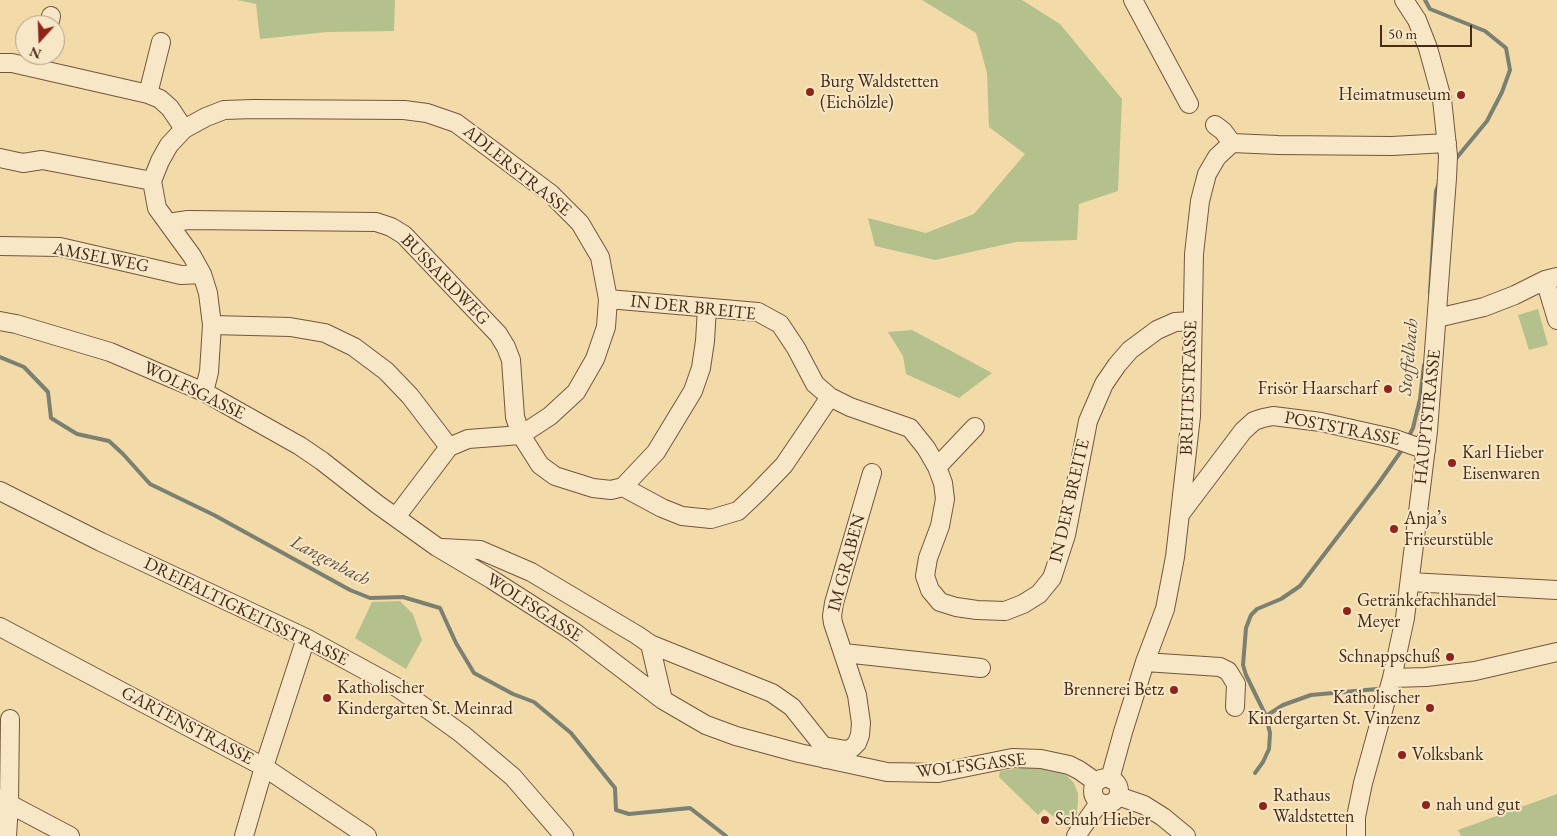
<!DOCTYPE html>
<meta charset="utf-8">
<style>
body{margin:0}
#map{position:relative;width:1557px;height:836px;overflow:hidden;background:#f3daa9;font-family:"EB Garamond",serif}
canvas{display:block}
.north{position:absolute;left:15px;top:15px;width:50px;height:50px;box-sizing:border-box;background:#f7e7c7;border:1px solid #b19b81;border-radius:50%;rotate:200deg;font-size:14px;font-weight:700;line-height:20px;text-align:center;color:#472a19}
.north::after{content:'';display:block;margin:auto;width:18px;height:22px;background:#8f2418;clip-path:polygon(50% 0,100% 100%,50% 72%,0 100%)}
.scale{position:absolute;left:1380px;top:25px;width:92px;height:22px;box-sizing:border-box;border:2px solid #472a19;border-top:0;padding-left:6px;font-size:15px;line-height:18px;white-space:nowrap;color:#472a19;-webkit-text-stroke:4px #f7e7c7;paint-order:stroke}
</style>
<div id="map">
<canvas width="1557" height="836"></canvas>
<div class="north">N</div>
<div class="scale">50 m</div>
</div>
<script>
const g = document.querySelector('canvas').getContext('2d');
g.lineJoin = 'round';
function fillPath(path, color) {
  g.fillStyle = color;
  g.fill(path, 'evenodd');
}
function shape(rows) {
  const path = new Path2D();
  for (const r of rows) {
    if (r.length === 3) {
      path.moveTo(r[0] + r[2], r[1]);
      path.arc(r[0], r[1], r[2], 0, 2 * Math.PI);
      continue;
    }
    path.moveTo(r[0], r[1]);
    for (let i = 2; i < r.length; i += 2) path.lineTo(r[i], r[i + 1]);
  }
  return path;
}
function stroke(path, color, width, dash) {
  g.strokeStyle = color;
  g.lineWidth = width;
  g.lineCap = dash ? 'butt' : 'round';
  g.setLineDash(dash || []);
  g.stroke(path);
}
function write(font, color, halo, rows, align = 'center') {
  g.font = font + ' "EB Garamond",serif';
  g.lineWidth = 4;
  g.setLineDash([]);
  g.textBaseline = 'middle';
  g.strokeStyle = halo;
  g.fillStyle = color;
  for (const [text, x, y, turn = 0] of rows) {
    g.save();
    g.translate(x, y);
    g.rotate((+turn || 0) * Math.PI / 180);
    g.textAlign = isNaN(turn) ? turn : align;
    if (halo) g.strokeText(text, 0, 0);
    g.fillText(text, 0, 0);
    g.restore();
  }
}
const green = shape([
 [237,0,395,0,394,31,327,32,260,39,256,4],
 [922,0,1022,0,1060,24,1122,99,1118,191,1079,204,1077,240,1016,242,935,260,875,246,868,218,926,233,974,214,1025,154,989,127,987,73,976,33],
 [1538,309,1548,345,1529,350,1518,315],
 [912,330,992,373,959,398,906,374,903,356,888,332],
 [400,601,413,614,422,640,406,669,355,638,372,602],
 [1028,767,1048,768,1066,775,1074,783,1078,794,1078,801,1076,824,1073,832,1044,809,1038,815,999,777,1000,771],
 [1557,794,1557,836,1461,836,1458,830]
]);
const stream = shape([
 [1425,0,1430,9,1485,31,1506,48,1510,70,1502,92,1487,121,1454,161],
 [1430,293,1436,191,1439,183],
 [0,357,24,367,48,392,51,418,77,434,109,441,123,454,150,484,214,515,350,590,370,598,403,597,440,608,456,643,474,673,513,694,534,702,571,733,615,788,616,810,629,814,690,808,726,836],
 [1408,438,1413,428,1420,399,1424,365],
 [1266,716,1283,705,1311,695,1377,689],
 [1255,773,1263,762,1269,749,1270,733,1266,716,1246,675,1243,665,1246,628,1251,615,1257,609,1281,599,1300,586,1378,484,1404,447]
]);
const minor = shape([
 [1133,0,1189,104],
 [49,25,51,16],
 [0,63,12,63,148,94,160,99,170,108,184,129],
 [148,94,161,42],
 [1232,143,1278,145,1392,146,1447,143],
 [0,158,23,163,42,160,152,181],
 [168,223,188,220,376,222,391,227,404,235,498,334,506,347,511,360,515,417,521,435,540,465,555,476,593,488,611,490,623,487,656,452,693,391,701,368,705,341,707,308],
 [0,246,60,247,181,275,202,274],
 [1545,280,1557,320],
 [608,299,758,312,780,324,796,348,815,384,830,397,850,407,910,428,926,448,937,467,943,483,945,499,940,526,928,558,925,576,930,590,940,602,956,607,977,610,1005,611,1023,604,1039,594,1052,578,1066,535,1088,421,1104,384,1117,365,1130,350,1157,330,1175,322,1192,321],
 [1437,318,1484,307,1515,295,1545,280,1557,277],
 [0,321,16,324,110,352,204,392,300,446,322,461,377,504,437,547,491,579,574,632,663,700,706,725,736,736,799,753,887,772,938,773,1012,758,1041,759,1069,765,1079,770,1096,782],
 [212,325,290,327,325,333,354,347,386,371,410,396,449,447],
 [204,392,209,372,212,325,208,293,202,274,192,256,157,208,152,181,160,161,169,145,184,129,206,117,224,110,253,109,404,110,427,113,456,123,551,194,580,223,600,257,608,299,606,327,595,359,576,392,550,416,521,435,468,439,449,447,396,517],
 [937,467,975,427],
 [623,487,662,508,682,516,711,519,738,511,757,493,784,465,830,397],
 [0,491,101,542,306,638,398,688,462,734,513,777,564,836],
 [1181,513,1243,431,1254,421,1263,418,1273,416,1321,422,1392,438,1426,450],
 [442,548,480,550,531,572,637,635,650,644,772,693,792,707,823,746,825,759],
 [1410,582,1557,590],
 [0,627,264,767,367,836],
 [650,644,663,700],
 [844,653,981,668],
 [1145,662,1220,667,1228,671,1236,684,1235,707],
 [1392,678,1426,677,1475,671,1557,652],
 [823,746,846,750,852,748,857,743,860,735,861,723,857,695,833,623,832,616,834,603,872,473],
 [1106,791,13],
 [1110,779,1123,732,1145,662,1165,609,1175,557,1191,416,1194,254,1200,201,1207,174,1217,157,1232,143,1223,131,1215,125],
 [1118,796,1144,805,1163,817,1186,836],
 [0,799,70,836],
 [7,836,9,804,10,719],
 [244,836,264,767,306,638],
 [1076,836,1099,803],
 [1356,836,1356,817,1363,783,1392,678,1405,618,1428,431,1447,178,1448,156,1442,99,1428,48,1417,20,1404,0]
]);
const markers = [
 [810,92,5,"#8f2418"],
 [1461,95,5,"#8f2418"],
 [1388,389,5,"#8f2418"],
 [1452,463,5,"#8f2418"],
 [1394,529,5,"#8f2418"],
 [1347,611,5,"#8f2418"],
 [1450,657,5,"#8f2418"],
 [1174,690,5,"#8f2418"],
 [327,698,5,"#8f2418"],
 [1430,708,5,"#8f2418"],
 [1402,755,5,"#8f2418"],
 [1426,805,5,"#8f2418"],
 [1263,806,5,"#8f2418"],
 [1045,820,5,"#8f2418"]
];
const poiNames = [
 ["Burg Waldstetten",820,82],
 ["(Eichölzle)",820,103],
 ["Heimatmuseum",1451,95,"right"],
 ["Frisör Haarscharf",1378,389,"right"],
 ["Karl Hieber",1462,453],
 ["Eisenwaren",1462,474],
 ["Anja’s",1404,519],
 ["Friseurstüble",1404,540],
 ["Getränkefachhandel",1357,601],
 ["Meyer",1357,622],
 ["Schnappschuß",1440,657,"right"],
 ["Katholischer",337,688],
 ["Kindergarten St. Meinrad",337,709],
 ["Brennerei Betz",1164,690,"right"],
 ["Katholischer",1420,698,"right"],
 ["Kindergarten St. Vinzenz",1420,719,"right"],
 ["Volksbank",1412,755],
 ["Rathaus",1273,796],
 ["Waldstetten",1273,817],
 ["nah und gut",1436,805],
 ["Schuh Hieber",1055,820]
];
const streetNames = [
 ["ADLERSTRASSE",517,171,39],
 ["AMSELWEG",101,258,11],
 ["BUSSARDWEG",445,280,46],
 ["IN DER BREITE",693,308,6],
 ["BREITESTRASSE",1189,388,-88],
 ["WOLFSGASSE",194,391,26],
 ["HAUPTSTRASSE",1428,417,-84],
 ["POSTSTRASSE",1342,429,11],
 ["IN DER BREITE",1070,501,-77],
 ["IM GRABEN",847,563,-75],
 ["WOLFSGASSE",534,608,33],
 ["DREIFALTIGKEITSSTRASSE",246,612,26],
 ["GARTENSTRASSE",187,726,28],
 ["WOLFSGASSE",971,766,-7]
];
const waterNames = [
 ["Stoffelbach",1409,357,-85],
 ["Langenbach",330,561,28]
];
fillPath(green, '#b5c18c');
stroke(stream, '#7a8072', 4);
stroke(minor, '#72563d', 20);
stroke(minor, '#f7e7c7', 18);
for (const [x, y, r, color] of markers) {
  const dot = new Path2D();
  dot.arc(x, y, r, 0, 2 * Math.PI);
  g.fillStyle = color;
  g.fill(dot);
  stroke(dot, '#f7e7c7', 2);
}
write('18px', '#472a19', '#f7e7c7', poiNames, 'left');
write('18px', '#472a19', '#f7e7c7', streetNames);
write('italic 19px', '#5c4e3e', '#f7e7c7', waterNames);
</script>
